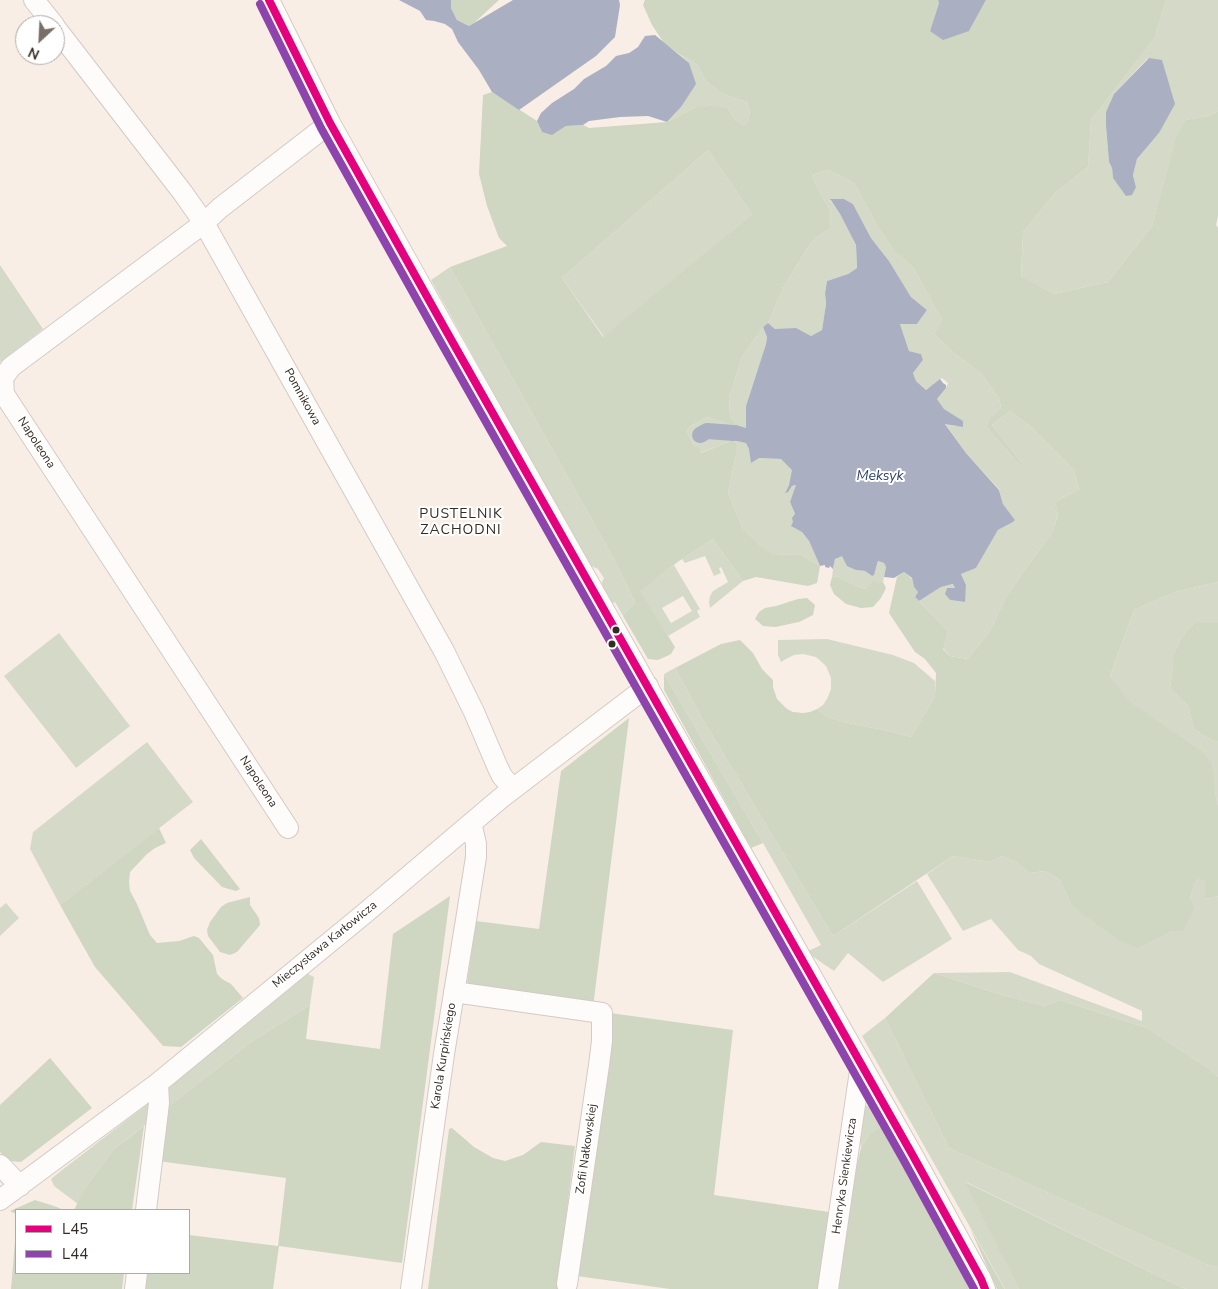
<!DOCTYPE html>
<meta charset="utf-8">
<style>
body{margin:0}
#map{position:relative;width:1218px;height:1289px;overflow:hidden;background:#f8eee6;font-family:"Nunito Sans",sans-serif}
canvas{display:block}
.legend{position:absolute;left:15px;top:1209px;width:175px;height:65px;box-sizing:border-box;background:#fff;border:1px solid #aeaaa8;margin:0;padding:6px 9px;list-style:none;font-size:15px;color:#342b25}
.legend li{display:flex;align-items:center;gap:10px;height:25px}
.legend b{width:25px;border:1px solid #aeaaa8}
.north{position:absolute;left:15px;top:15px;width:50px;height:50px;box-sizing:border-box;background:#fff;border:1px solid #aeaaa8;border-radius:50%;rotate:205deg;font-size:14px;font-weight:700;line-height:20px;text-align:center;color:#342b25}
.north::after{content:'';display:block;margin:auto;width:18px;height:22px;background:#796f69;clip-path:polygon(50% 0,100% 100%,50% 72%,0 100%)}
</style>
<div id="map">
<canvas width="1218" height="1289"></canvas>
<ul class="legend">
<li><b style="height:6px;background:#e5007d"></b>L45</li>
<li><b style="height:6px;background:#8e44ad"></b>L44</li>
</ul>
<div class="north">N</div>
</div>
<script>
const g = document.querySelector('canvas').getContext('2d');
g.lineJoin = 'round';
function fillPath(path, color) {
  g.fillStyle = color;
  g.fill(path, 'evenodd');
}
function shape(rows) {
  const path = new Path2D();
  for (const r of rows) {
    path.moveTo(r[0], r[1]);
    for (let i = 2; i < r.length; i += 2) path.lineTo(r[i], r[i + 1]);
  }
  return path;
}
function stroke(path, color, width, dash) {
  g.strokeStyle = color;
  g.lineWidth = width;
  g.lineCap = dash ? 'butt' : 'round';
  g.setLineDash(dash || []);
  g.stroke(path);
}
function write(font, color, halo, rows, align = 'center') {
  g.font = font + ' "Nunito Sans",sans-serif';
  g.lineWidth = 4;
  g.setLineDash([]);
  g.textBaseline = 'middle';
  g.strokeStyle = halo;
  g.fillStyle = color;
  for (const [text, x, y, turn = 0] of rows) {
    g.save();
    g.translate(x, y);
    g.rotate((+turn || 0) * Math.PI / 180);
    g.textAlign = isNaN(turn) ? turn : align;
    if (halo) g.strokeText(text, 0, 0);
    g.fillText(text, 0, 0);
    g.restore();
  }
}
const green = shape([
 [1166,0,1218,0,1218,111,1209,116,1185,120,1176,138,1152,226,1108,282,1054,294,1021,278,1023,232,1056,192,1088,167,1091,120,1154,39],
 [1148,58,1159,133,1137,159,1133,175,1136,187,1113,178,1112,168,1109,162,1106,126,1106,112,1115,93],
 [679,54,691,60,698,66,706,81,723,94,747,102,750,111,748,122,745,127,735,120,728,108,696,107,667,122,681,107,689,63],
 [708,150,752,214,604,337,562,278],
 [829,170,854,183,877,225,895,252,913,267,942,320,934,334,955,354,981,373,999,398,1001,408,990,417,986,427,1021,466,1021,462,992,425,1010,411,1031,427,1074,470,1079,490,1055,502,1058,514,1053,531,1007,595,990,631,968,659,950,656,943,648,948,631,919,601,941,587,954,584,955,588,947,588,946,594,950,600,964,602,966,585,961,574,976,568,998,530,1013,522,1015,520,1003,504,999,489,966,453,945,423,955,426,963,426,962,421,944,409,937,399,946,388,948,383,942,378,926,390,916,381,913,373,923,360,921,354,909,351,900,324,917,324,927,310,911,297,889,261,871,238,853,204,844,199,830,200,840,214,856,245,857,268,848,274,827,281,825,293,826,304,822,330,811,336,796,329,775,329,768,323,782,290,806,250,815,238,831,228,830,210,818,189,812,176,820,172],
 [0,265,43,329,0,362],
 [450,267,614,559,635,602,623,616,615,602,611,604,603,589,602,582,604,578,598,569,591,566,588,564,431,280],
 [763,327,767,337,766,344,746,406,746,442,749,449,759,458,781,459,793,470,789,485,785,492,792,486,797,485,790,502,802,532,809,541,820,566,801,555,773,554,760,545,743,529,728,493,738,445,733,440,700,453,694,446,687,432,689,427,707,417,735,424,730,416,729,398,742,357],
 [713,539,743,581,710,608,709,602,710,596,713,591,728,582,721,567,719,568,721,573,714,576,705,556,685,563,682,559],
 [842,555,856,570,865,571,872,576,877,566,878,561,884,563,886,567,883,582,866,589,861,588,836,576,832,577,833,569,835,559],
 [674,565,700,609,697,611,700,617,668,636,639,591],
 [683,596,692,611,671,623,662,608],
 [1218,582,1218,623,1194,623,1182,637,1173,655,1173,664,1170,688,1188,706,1194,729,1211,740,1218,742,1218,806,1215,792,1201,750,1128,701,1110,676,1134,610,1175,592],
 [59,633,130,726,76,768,4,676],
 [827,639,893,655,914,663,935,681,935,696,911,737,888,731,848,723,827,717,817,709,823,705,827,699,831,689,831,678,826,666,816,657,803,654,794,655,786,659,781,662,778,655,778,640],
 [675,668,702,718,833,936,917,881,952,939,883,982,848,953,834,971,806,952,821,945,763,843,664,674],
 [147,742,193,802,60,905,30,849,33,832],
 [953,856,990,862,1002,856,1016,862,1029,873,1045,871,1060,880,1072,906,1139,948,1173,931,1190,899,1194,884,1198,879,1205,879,1205,899,1218,896,1218,1077,1208,1068,1147,1028,1060,1000,1045,1006,1002,995,934,973,1010,972,1142,1021,1142,1011,1039,964,1031,956,1018,950,991,919,963,931,927,874],
 [6,903,19,918,0,936,0,908],
 [308,974,314,977,310,1005,251,1042,113,1150,85,1188,78,1204,54,1186,51,1179,62,1170,149,1103],
 [885,1018,949,1148,1206,1264,1218,1267,1218,1289,1186,1289,1179,1286,966,1182,1019,1289,1005,1289,862,1036],
 [864,1106,872,1106,877,1110,892,1136,869,1135,861,1148,859,1130]
]);
const forest = shape([
 [451,0,499,0,474,23,469,26,457,20,451,8],
 [645,0,938,0,939,3,930,31,969,31,986,0,1166,0,1154,39,1091,120,1088,167,1056,192,1023,232,1021,277,1054,294,1108,282,1152,226,1176,137,1185,120,1209,116,1218,111,1218,216,1216,225,1218,228,1218,582,1175,592,1134,610,1110,676,1129,701,1201,750,1212,764,1215,792,1218,806,1218,896,1205,899,1205,880,1198,879,1194,884,1190,899,1194,908,1183,931,1173,931,1139,948,1120,941,1072,906,1060,880,1045,871,1029,873,1016,862,1002,856,990,862,953,856,833,936,702,718,675,668,721,644,740,640,753,653,762,669,773,680,773,687,777,699,787,709,793,712,803,713,810,712,817,709,827,717,848,723,888,731,911,737,935,696,936,673,925,659,915,652,889,613,897,577,904,572,912,579,914,587,918,592,915,597,948,631,943,649,950,656,968,659,990,631,1007,595,1053,531,1058,515,1055,502,1079,490,1074,470,1031,427,1010,411,992,425,1021,462,1021,466,986,427,990,417,1001,408,999,398,981,373,955,354,934,334,942,320,913,267,895,252,877,225,854,183,829,170,820,172,812,176,818,189,830,210,831,228,815,238,806,250,782,290,768,323,763,327,742,357,729,398,730,416,736,425,707,417,689,427,687,432,694,446,698,447,701,453,733,440,738,445,728,493,743,529,760,545,773,554,801,555,820,566,817,583,808,586,756,577,743,581,713,539,679,561,640,591,675,647,671,654,658,660,648,659,623,616,635,602,614,559,450,267,507,246,499,238,487,206,479,174,483,95,492,92,537,121,542,132,555,133,566,126,583,125,589,128,667,122,696,107,711,106,728,108,735,120,745,126,748,122,750,111,747,102,723,94,706,81,698,66,691,60,679,54,664,43,652,25,643,5],
 [708,150,752,214,603,337,562,278],
 [836,576,861,588,866,589,874,581,879,583,883,582,886,588,881,598,873,607,861,608,846,604,834,594,830,585,832,577],
 [807,598,815,605,813,615,799,622,775,627,763,626,755,619,759,612,765,608,776,606,798,599],
 [1194,623,1218,623,1218,742,1211,740,1194,729,1188,706,1170,688,1173,664,1173,655,1182,637],
 [664,674,763,843,751,848,664,690],
 [629,718,593,1007,466,990,476,921,539,929,561,771],
 [159,828,166,843,155,848,147,854,130,872,129,882,130,891,137,904,150,935,157,943,179,941,194,936,199,938,213,955,217,974,222,979,231,984,243,998,181,1047,163,1046,95,967,60,905],
 [201,839,240,889,236,891,222,887,194,858,190,850],
 [450,896,402,1263,279,1246,273,1289,141,1289,143,1273,189,1273,189,1235,278,1246,286,1178,158,1161,164,1110,251,1042,310,1005,306,1039,380,1049,393,934],
 [250,897,250,905,259,918,260,925,237,952,230,955,220,952,208,936,207,930,210,922,221,907,227,903],
 [934,973,1002,995,1045,1006,1060,1000,1147,1028,1208,1068,1218,1077,1218,1267,1206,1264,949,1148,885,1018],
 [610,1013,733,1030,714,1195,829,1212,821,1289,670,1289,577,1276],
 [50,1058,92,1108,21,1162,9,1161,0,1152,0,1105],
 [144,1126,132,1210,74,1210,85,1188,113,1150],
 [452,1128,474,1147,493,1158,505,1161,523,1155,541,1142,575,1146,557,1289,428,1289,449,1129],
 [880,1128,892,1136,945,1237,969,1289,836,1289,847,1205,861,1148,869,1135],
 [965,1182,1179,1286,1186,1289,1019,1289],
 [35,1200,54,1206,64,1210,16,1210,16,1214,10,1211],
 [970,1228,1004,1288,1005,1289,997,1289],
 [16,1229,16,1273,124,1273,122,1289,11,1289]
]);
const water = shape([
 [399,0,451,0,451,8,457,20,469,26,513,0,619,0,620,5,615,37,596,56,519,110,492,92,479,70,458,42,452,29,445,24,434,21,426,20,420,11],
 [938,0,986,0,969,31,943,40,930,31,939,3],
 [655,35,689,63,696,84,681,107,667,122,648,116,620,117,589,121,583,125,566,126,552,135,542,132,537,121,541,113,552,103,574,89,584,79,606,66,616,56,629,53,638,47,645,36],
 [1149,58,1162,60,1175,104,1159,133,1137,159,1133,175,1136,187,1132,195,1126,196,1113,178,1112,168,1109,162,1106,126,1106,112,1114,94],
 [830,199,844,199,853,204,871,238,889,261,911,297,927,310,917,324,900,324,909,351,921,354,923,360,913,373,916,381,926,390,940,379,943,383,946,385,946,388,937,399,944,409,963,421,963,427,945,424,966,453,999,490,1003,504,1015,520,1013,522,998,530,976,568,961,574,966,585,965,602,950,600,945,594,947,588,955,588,953,584,941,587,919,601,915,597,918,592,914,587,912,578,904,572,894,578,884,577,886,567,884,563,878,561,874,575,872,576,865,571,856,570,847,566,842,556,835,559,833,569,830,566,829,568,825,567,825,565,820,566,809,541,802,532,791,526,793,522,792,518,795,514,790,502,796,485,792,486,788,492,785,493,789,485,792,470,781,459,759,458,751,463,749,449,746,443,733,440,736,425,746,428,746,406,766,344,767,337,763,327,768,323,775,329,796,328,811,336,822,330,826,304,825,293,827,281,848,274,857,268,856,245,840,214]
]);
const canal = shape([
 [700,435,707,431,734,433]
]);
const minor = shape([
 [34,0,54,25],
 [269,0,330,123,444,327,912,1154,981,1279,985,1289],
 [55,27,183,193,204,223,444,651,474,712,498,768,502,776,513,789],
 [288,828,4,394,3,378,11,367,204,223,220,208,330,123],
 [454,992,602,1013,602,1041,599,1065,567,1284],
 [0,1165,20,1186],
 [0,1200,158,1083,364,914,501,798,648,686],
 [146,1210,159,1103,158,1083],
 [135,1289,137,1273],
 [411,1289,444,1054,466,920,476,857,476,844,473,831,470,825],
 [828,1289,861,1064]
]);
const bus1 = shape([
 [269,0,330,123,444,327,912,1154,981,1279,985,1289]
]);
const bus2 = shape([
 [260,4,321,128,435,332,903,1159,974,1289]
]);
const markers = [
 [616,630,4.5,"#342b25"],
 [612,644,4.5,"#342b25"]
];
const streetNames = [
 ["Pomnikowa",302,397,61],
 ["Napoleona",36,443,57],
 ["Napoleona",258,782,57],
 ["Mieczysława Karłowicza",325,945,-39],
 ["Karola Kurpińskiego",444,1056,-81],
 ["Zofii Nałkowskiej",587,1149,-82],
 ["Henryka Sienkiewicza",845,1176,-82]
];
const waterNames = [
 ["Meksyk",880,477]
];
const neighbourhoodNames = [
 ["PUSTELNIK",461,515],
 ["ZACHODNI",461,531]
];
fillPath(green, '#d5dac8');
fillPath(forest, '#cfd6c2');
fillPath(water, '#aab0c2');
stroke(canal, '#aab0c2', 16);
stroke(minor, '#d3cac3', 22);
stroke(minor, '#fefcfb', 20);
stroke(bus1, '#e5007d', 8);
stroke(bus2, '#8e44ad', 8);
for (const [x, y, r, color] of markers) {
  const dot = new Path2D();
  dot.arc(x, y, r, 0, 2 * Math.PI);
  g.fillStyle = color;
  g.fill(dot);
  stroke(dot, '#fff', 2);
}
write('12px', '#342b25', '#fff', streetNames);
write('italic 14px', '#2b3e68', '#fff', waterNames);
g.letterSpacing = '1px';
write('14px', '#342b25', '#fff', neighbourhoodNames);
g.letterSpacing = '0px';
</script>
